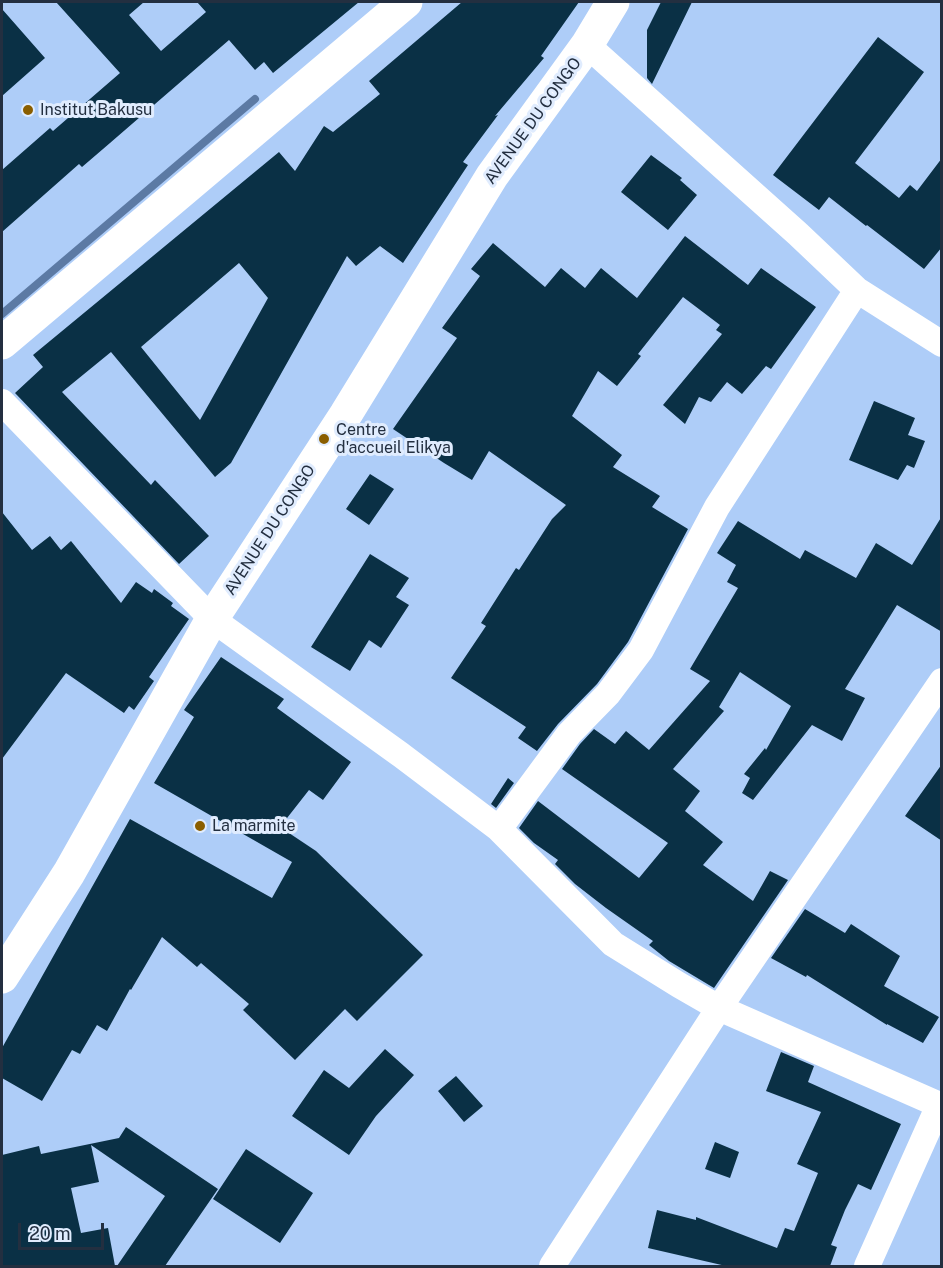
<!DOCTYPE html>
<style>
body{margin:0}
#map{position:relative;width:943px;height:1268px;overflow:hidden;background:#aecdf8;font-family:"Public Sans",sans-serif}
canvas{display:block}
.frame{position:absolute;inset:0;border:3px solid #232f40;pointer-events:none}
.scale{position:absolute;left:18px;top:1223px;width:86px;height:27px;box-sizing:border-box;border:3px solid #232f40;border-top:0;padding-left:8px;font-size:18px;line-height:21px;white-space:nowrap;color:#232f40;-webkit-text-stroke:4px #e0ecfe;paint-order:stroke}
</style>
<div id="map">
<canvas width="943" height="1268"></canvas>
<div class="frame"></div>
<div class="scale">20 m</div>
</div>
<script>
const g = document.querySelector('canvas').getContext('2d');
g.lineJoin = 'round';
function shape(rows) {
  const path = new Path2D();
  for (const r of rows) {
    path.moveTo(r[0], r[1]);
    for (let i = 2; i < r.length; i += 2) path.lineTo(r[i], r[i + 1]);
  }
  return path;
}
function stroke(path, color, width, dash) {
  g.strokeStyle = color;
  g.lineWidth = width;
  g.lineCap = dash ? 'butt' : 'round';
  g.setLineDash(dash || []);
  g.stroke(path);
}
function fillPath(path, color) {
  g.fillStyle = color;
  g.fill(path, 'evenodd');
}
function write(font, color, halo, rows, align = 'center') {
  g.font = font + ' "Public Sans",sans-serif';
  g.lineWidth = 6;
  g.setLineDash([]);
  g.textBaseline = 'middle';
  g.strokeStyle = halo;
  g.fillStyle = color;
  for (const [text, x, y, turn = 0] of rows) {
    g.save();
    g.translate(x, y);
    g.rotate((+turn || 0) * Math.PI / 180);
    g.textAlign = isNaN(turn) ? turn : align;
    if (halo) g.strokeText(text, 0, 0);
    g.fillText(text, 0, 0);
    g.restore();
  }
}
const stream = shape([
 [2,314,255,99]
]);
const building = shape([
 [56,2,144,2,129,15,161,51,206,12,197,2,359,2,273,73,264,62,255,70,229,40,110,143,82,167,79,164,2,232,2,170,50,128,53,131,120,73],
 [462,2,579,2,541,56,544,58,495,116,498,115,463,162,468,165,403,263,380,246,356,266,347,256,231,463,215,477,111,352,62,392,151,485,155,480,209,536,179,564,15,393,43,367,33,355,279,152,295,171,324,126,333,132,380,94,369,81],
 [239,263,268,298,200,420,141,347],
 [661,2,692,2,652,84,647,78,647,30],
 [2,9,45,58,2,96],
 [878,37,924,72,855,163,899,198,910,185,917,191,942,158,942,247,924,269,867,225,866,226,829,197,819,210,773,175],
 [651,155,682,178,680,180,697,195,668,230,621,192],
 [685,236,748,285,761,268,816,307,771,369,766,366,742,394,727,382,711,402,699,397,685,424,663,405,722,334,716,330,720,325,683,297,638,354,641,356,617,386,598,371,572,416,622,455,613,467,660,496,652,507,688,529,628,642,597,684,558,724,537,751,518,738,526,727,451,678,486,626,481,623,516,568,519,570,552,519,566,505,489,451,472,480,444,463,393,429,457,338,442,328,480,276,471,269,493,243,545,287,561,268,585,288,601,268,637,298],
 [874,401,915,418,908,435,925,441,914,468,907,465,898,480,849,460],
 [370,474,394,489,369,525,346,509],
 [2,512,32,550,50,536,61,550,71,541,121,603,136,582,152,593,154,589,173,603,171,606,189,619,149,677,154,681,134,710,129,706,124,713,66,673,2,759],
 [942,516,942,632,897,605,845,689,865,698,842,741,812,725,753,800,742,793,750,778,744,774,765,748,766,750,791,706,740,672,719,707,724,711,673,769,700,791,685,811,723,842,703,865,753,901,770,871,788,880,714,988,669,961,649,945,653,941,606,908,575,884,555,864,558,860,534,843,519,828,538,801,639,878,668,843,562,769,580,744,594,729,615,744,626,731,649,750,710,681,690,669,738,588,727,582,736,565,717,553,738,521,800,559,805,550,856,578,876,543,912,565],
 [370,554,409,578,396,597,409,605,381,648,369,640,350,671,311,647],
 [221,657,284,699,277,708,351,762,323,800,309,790,280,827,316,851,423,955,357,1021,345,1009,295,1060,243,1010,249,1004,201,963,197,967,162,937,131,990,130,989,107,1031,97,1025,80,1054,72,1050,42,1101,2,1078,2,1048,130,819,272,898,292,862,154,783,194,717,184,710],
 [942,764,942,841,905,816],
 [508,778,514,783,496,808,491,804],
 [805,909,845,933,851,924,900,956,884,986,939,1017,923,1043,887,1024,887,1025,807,975,806,977,771,958],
 [385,1049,414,1075,376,1116,349,1155,292,1116,324,1070,349,1088],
 [781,1052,814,1066,808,1082,901,1124,871,1190,858,1184,845,1210,831,1245,837,1247,830,1266,726,1266,648,1248,657,1210,696,1220,696,1217,777,1248,785,1228,794,1231,818,1173,797,1164,821,1112,766,1091],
 [456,1076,483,1106,464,1122,438,1091],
 [126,1127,218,1189,165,1266,117,1266,165,1196,91,1145,99,1182,71,1188,81,1233,108,1228,115,1266,2,1266,2,1155,39,1146,41,1154,119,1138],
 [715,1142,739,1152,730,1178,705,1169],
 [246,1149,313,1193,280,1243,213,1199]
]);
const street = shape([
 [587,45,798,234,857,290,942,344],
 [2,402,212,619,401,755,499,829,613,944,679,985,719,1008,942,1106],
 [499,829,569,734,608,694,641,650,717,507,857,290],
 [552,1266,719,1008,942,681],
 [867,1266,939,1105]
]);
const secondary = shape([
 [2,977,69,873,212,619,346,414,492,176,587,45,613,2]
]);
const primary = shape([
 [2,343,406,2]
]);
const markers = [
 [28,110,6,"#8a5e00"],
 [324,439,6,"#8a5e00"],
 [200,826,6,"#8a5e00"]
];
const poiNames = [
 ["Institut Bakusu",40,110],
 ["Centre",336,430],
 ["d'accueil Elikya",336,448],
 ["La marmite",212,826]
];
const streetNames = [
 ["AVENUE DU CONGO",533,121,-54],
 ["AVENUE DU CONGO",270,530,-57]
];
stroke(stream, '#5c7aa4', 8);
fillPath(building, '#0a3045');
stroke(street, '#fff', 26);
stroke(secondary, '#fff', 33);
stroke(primary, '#fff', 33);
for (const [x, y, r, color] of markers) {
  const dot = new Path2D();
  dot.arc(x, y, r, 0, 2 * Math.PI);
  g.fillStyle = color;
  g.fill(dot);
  stroke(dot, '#e0ecfe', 2);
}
write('16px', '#232f40', '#e0ecfe', poiNames, 'left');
write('16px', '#232f40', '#e0ecfe', streetNames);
</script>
